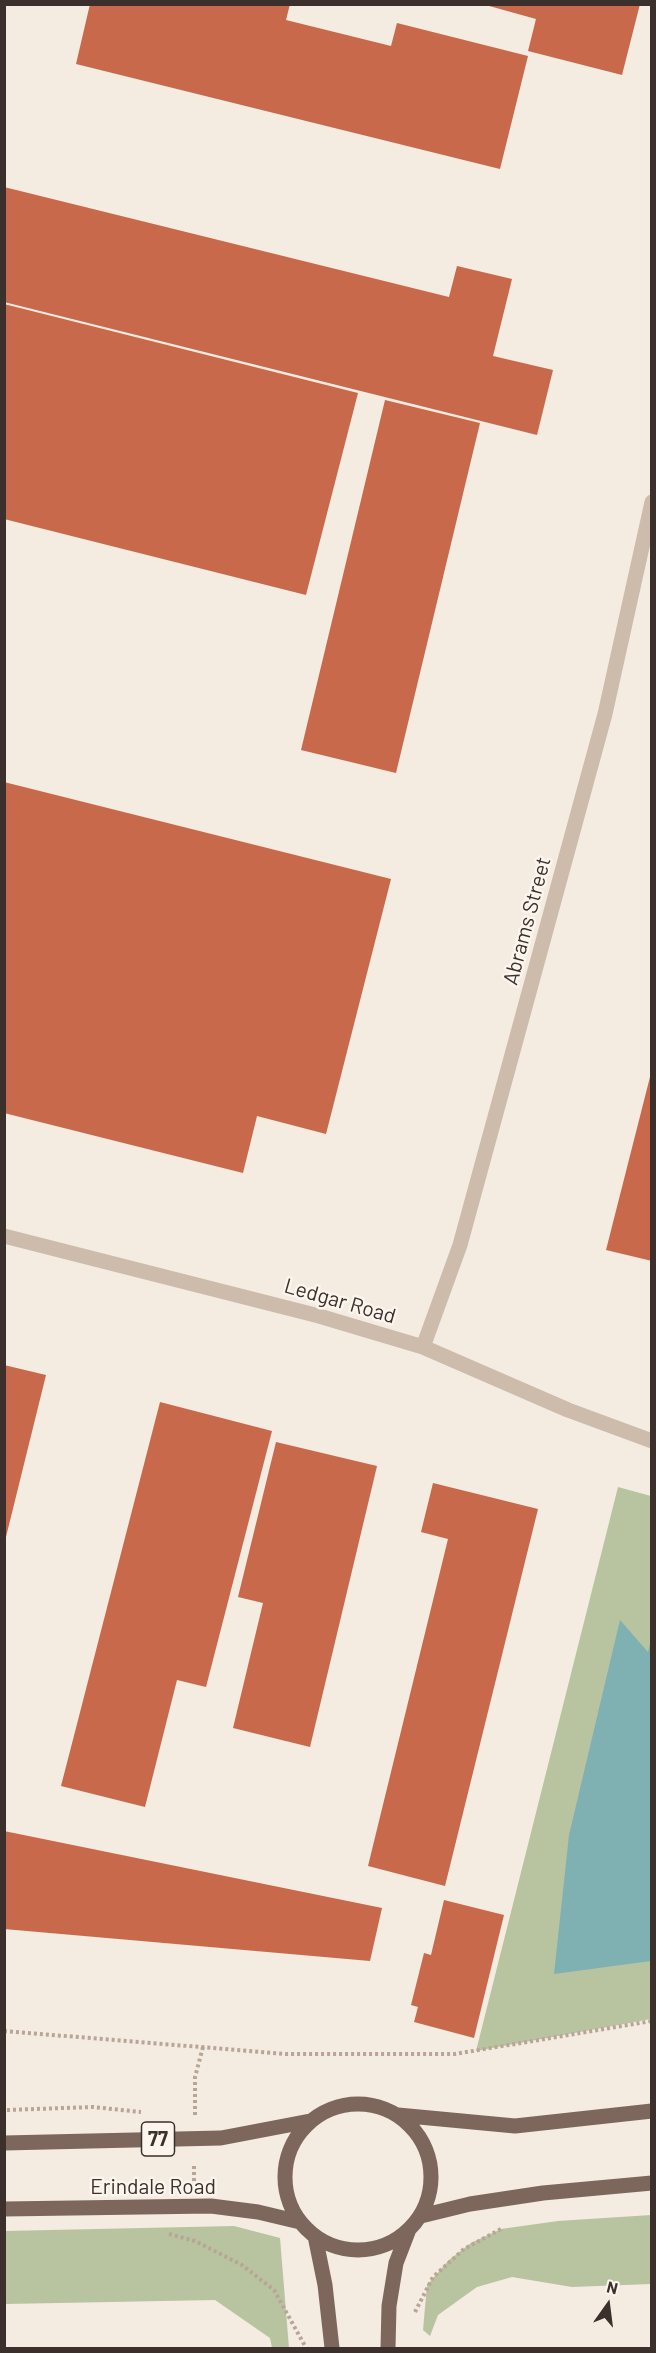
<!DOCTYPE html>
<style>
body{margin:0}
#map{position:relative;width:656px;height:2353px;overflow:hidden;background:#f4ebe1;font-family:Barlow,sans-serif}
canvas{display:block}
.frame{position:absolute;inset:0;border:6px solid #3b302b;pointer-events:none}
.north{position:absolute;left:578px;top:2275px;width:60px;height:60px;-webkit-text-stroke:4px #fbf5ee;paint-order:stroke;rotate:14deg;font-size:16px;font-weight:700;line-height:24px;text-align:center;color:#3b302b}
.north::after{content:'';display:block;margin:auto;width:21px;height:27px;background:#3b302b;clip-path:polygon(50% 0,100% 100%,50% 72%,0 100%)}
</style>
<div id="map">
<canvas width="656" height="2353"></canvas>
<div class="frame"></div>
<div class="north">N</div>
</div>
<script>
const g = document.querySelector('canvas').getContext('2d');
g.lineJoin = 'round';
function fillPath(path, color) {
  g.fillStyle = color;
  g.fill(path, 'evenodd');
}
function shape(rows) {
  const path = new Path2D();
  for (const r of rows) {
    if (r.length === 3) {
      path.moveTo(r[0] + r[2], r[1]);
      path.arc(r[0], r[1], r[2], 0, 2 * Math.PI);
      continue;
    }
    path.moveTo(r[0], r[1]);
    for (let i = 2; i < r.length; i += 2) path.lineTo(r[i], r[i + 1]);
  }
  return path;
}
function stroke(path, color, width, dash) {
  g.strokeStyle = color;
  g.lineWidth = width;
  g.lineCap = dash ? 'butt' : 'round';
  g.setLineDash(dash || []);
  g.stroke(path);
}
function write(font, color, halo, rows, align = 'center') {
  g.font = font + ' Barlow,sans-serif';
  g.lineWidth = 5;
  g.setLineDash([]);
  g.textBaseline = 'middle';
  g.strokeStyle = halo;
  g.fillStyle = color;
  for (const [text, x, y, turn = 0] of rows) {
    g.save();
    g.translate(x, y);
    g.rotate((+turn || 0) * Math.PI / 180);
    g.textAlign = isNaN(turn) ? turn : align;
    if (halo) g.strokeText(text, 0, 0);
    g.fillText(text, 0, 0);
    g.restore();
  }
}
const green = shape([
 [618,1487,651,1496,651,2019,476,2051],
 [651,2215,651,2284,572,2287,512,2277,477,2287,438,2315,430,2336,423,2330,427,2285,449,2260,471,2243,501,2229,558,2221],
 [234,2226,280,2238,289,2348,272,2348,270,2338,215,2300,5,2304,5,2231]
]);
const water = shape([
 [620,1620,648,1652,651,1640,651,1961,554,1974,569,1835]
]);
const building = shape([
 [90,4,290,4,286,20,391,46,397,23,528,56,500,169,76,64],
 [482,4,640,4,622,75,528,51,536,19],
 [4,187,449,297,457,266,512,279,493,356,553,370,537,435,4,302],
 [4,304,358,393,306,595,4,519],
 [385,400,480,423,396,773,301,750],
 [4,782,391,879,326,1134,257,1116,243,1173,4,1113],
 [651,1073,652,1073,652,1261,606,1250],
 [4,1365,46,1375,5,1541,4,1541],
 [160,1402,272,1431,206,1687,177,1680,145,1807,61,1786],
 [276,1442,377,1466,310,1747,233,1728,263,1603,238,1597],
 [433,1483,538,1509,445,1886,368,1866,448,1539,421,1532],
 [4,1831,382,1908,370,1961,4,1929],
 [444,1900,504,1915,474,2038,414,2022,418,2007,411,2005,424,1953,431,1955]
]);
const path = shape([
 [4,2031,286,2054,455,2054,652,2021],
 [7,2110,93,2107,141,2112],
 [195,2115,195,2077,203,2047],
 [194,2181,194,2165],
 [169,2234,195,2241,242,2265,274,2290,305,2346],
 [415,2312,433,2277,464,2249,501,2229]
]);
const minor = shape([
 [4,1236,319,1316,423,1347,568,1410,652,1441],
 [423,1347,460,1245,605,714,652,502]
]);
const major = shape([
 [358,2177,73],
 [398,2115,515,2126,652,2111],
 [4,2143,221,2138,310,2121],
 [4,2209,211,2206,258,2212,300,2222],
 [421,2216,470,2204,543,2193,652,2183],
 [315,2236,325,2285,332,2348],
 [388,2348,389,2306,396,2263,408,2232]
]);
const shields = [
 [158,2139,33]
];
const shieldNames = [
 ["77",158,2139]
];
const streetNames = [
 ["Abrams Street",527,921,-75],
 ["Ledgar Road",340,1301,16],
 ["Erindale Road",153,2187]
];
fillPath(green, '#b8c4a0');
fillPath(water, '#7fb0b2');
fillPath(building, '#c8694b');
stroke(path, '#b9a596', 4, [3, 3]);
stroke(minor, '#cdbbac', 15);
stroke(major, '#7d675c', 15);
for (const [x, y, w] of shields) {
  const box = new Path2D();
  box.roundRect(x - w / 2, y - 17, w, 34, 4.5);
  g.fillStyle = '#fbf5ee';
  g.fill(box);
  stroke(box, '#3b302b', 1.5);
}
write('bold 20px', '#3b302b', null, shieldNames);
write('21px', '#3b302b', '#fbf5ee', streetNames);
</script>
